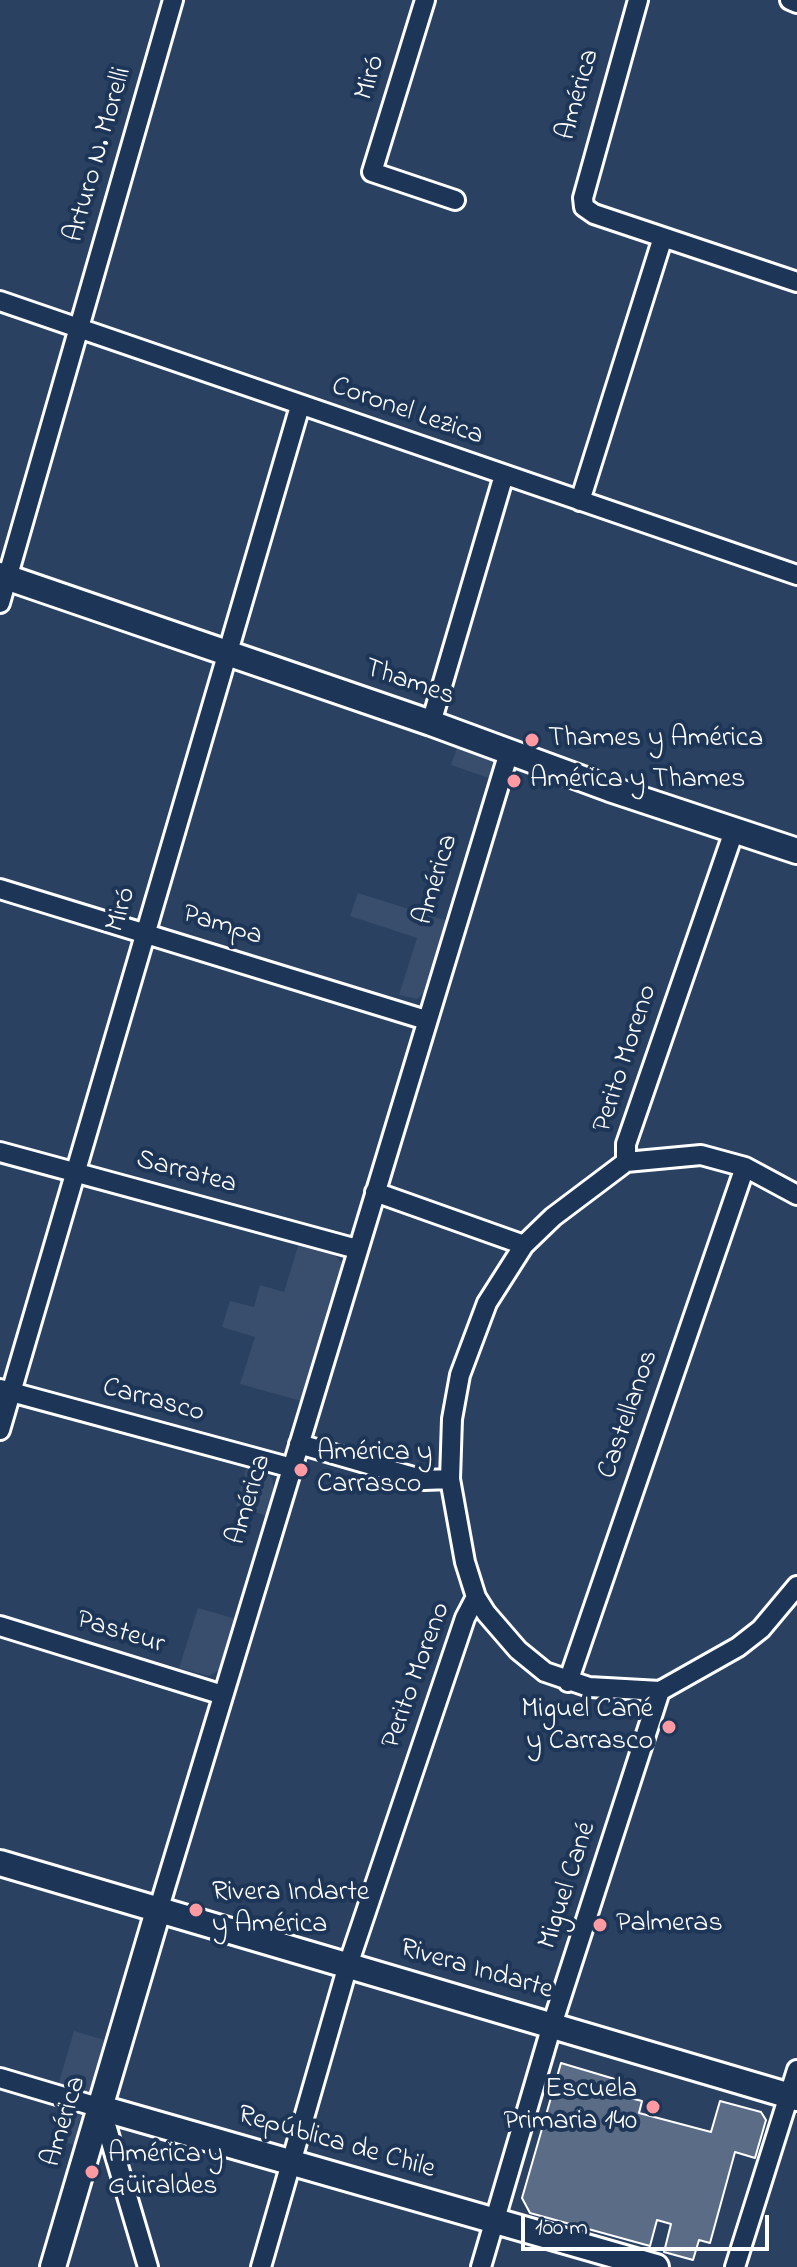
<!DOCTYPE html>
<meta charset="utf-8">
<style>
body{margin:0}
#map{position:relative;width:797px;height:2267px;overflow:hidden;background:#2a4161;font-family:"Indie Flower",sans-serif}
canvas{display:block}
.scale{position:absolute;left:521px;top:2215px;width:248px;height:36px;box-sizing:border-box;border:4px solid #fff;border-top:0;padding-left:10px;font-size:24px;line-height:28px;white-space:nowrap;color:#fff;-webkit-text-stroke:6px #1d3557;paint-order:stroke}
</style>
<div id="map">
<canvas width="797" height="2267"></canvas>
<div class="scale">100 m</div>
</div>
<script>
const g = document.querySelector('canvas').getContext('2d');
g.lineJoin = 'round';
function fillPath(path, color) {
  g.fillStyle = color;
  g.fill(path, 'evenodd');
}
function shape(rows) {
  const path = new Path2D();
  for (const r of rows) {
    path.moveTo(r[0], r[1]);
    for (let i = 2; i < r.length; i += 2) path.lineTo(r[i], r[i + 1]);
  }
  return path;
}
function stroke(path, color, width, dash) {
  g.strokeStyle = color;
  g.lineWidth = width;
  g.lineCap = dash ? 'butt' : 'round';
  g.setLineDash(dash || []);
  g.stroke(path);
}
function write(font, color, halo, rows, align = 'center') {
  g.font = font + ' "Indie Flower",sans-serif';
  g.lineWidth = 8;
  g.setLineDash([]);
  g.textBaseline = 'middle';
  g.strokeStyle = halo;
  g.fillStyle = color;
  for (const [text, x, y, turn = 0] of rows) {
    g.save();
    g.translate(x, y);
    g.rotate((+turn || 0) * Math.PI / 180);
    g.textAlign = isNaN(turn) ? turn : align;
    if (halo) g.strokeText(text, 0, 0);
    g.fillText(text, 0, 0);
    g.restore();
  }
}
const built = shape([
 [459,742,491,756,493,765,489,778,451,765],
 [358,893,447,921,424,993,417,999,399,995,417,938,350,916],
 [299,1243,333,1253,345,1267,305,1402,240,1384,255,1337,222,1327,230,1301,254,1307,260,1285,284,1292],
 [247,1466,265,1472,272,1478,274,1492,267,1516,236,1506],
 [198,1608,236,1619,221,1669,209,1676,179,1668],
 [74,2031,111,2042,94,2093,89,2095,57,2089],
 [63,2107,85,2117,79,2121,75,2145,54,2140]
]);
const building = shape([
 [561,2063,618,2080,618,2095,642,2101,639,2113,711,2132,720,2101,761,2112,766,2120,755,2158,735,2152,710,2243,699,2240,693,2260,664,2252,671,2224,657,2220,650,2246,530,2213,522,2198,561,2063]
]);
const minor = shape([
 [425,0,372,172,455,200],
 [638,0,583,198,584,207,594,214,797,282],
 [790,0,797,3],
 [0,301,797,575],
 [580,501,663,237],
 [0,603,173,0],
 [431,723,504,475],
 [0,889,426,1020],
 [0,1152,357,1249],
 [626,1162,626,1144,734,831],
 [375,1192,524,1245],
 [0,1389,292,1468],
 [0,1430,300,406],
 [299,1444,424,1480,450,1479],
 [0,1626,223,1695],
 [568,1682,745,1167],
 [660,1691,589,1687,545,1672,518,1650,486,1613,476,1597,465,1562,450,1479,452,1419,460,1375,487,1303,524,1245,553,1217,626,1162,701,1155,745,1167,797,1195],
 [158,1911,509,752],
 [0,2078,101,2108,148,2267],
 [261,2267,348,1965,465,1618,476,1597],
 [481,2267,552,2025,660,1691,738,1647,761,1629,797,1586],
 [735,2267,797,2070]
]);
const tertiary = shape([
 [0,575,431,723,610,789,797,851],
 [0,1863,797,2098],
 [101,2108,656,2267],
 [53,2267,158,1911]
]);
const markers = [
 [532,740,8,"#ff9aa2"],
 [514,781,8,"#ff9aa2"],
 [301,1470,8,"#ff9aa2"],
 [669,1727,8,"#ff9aa2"],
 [196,1910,8,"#ff9aa2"],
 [600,1925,8,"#ff9aa2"],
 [653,2107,8,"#ff9aa2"],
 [92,2172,8,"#ff9aa2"]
];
const streetNames = [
 ["Miró",372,78,-73],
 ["América",580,95,-74],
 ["Arturo N. Morelli",100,155,-74],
 ["Coronel Lezica",407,413,19],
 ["Thames",409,684,19],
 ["América",438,880,-73],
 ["Miró",123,910,-73],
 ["Pampa",222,927,17],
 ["Perito Moreno",627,1059,-72],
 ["Sarratea",186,1174,15],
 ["Carrasco",153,1402,15],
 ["Castellanos",630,1415,-71],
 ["América",251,1500,-73],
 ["Pasteur",120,1634,17],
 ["Perito Moreno",418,1676,-70],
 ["Miguel Cané",569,1886,-72],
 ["Rivera Indarte",476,1971,16],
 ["América",66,2122,-73],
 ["República de Chile",336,2144,16]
];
const poiNames = [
 ["Thames y América",548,740],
 ["América y Thames",530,781],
 ["América y",317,1454],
 ["Carrasco",317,1486],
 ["Miguel Cané",653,1711,"right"],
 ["y Carrasco",653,1743,"right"],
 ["Rivera Indarte",212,1894],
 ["y América",212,1926],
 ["Palmeras",616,1925],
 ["Escuela",637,2091,"right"],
 ["Primaria 140",637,2123,"right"],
 ["América y",108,2156],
 ["Güiraldes",108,2188]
];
fillPath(built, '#394e6c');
fillPath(building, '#5b6c86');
stroke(building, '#fff', 2);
stroke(minor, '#fff', 24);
stroke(tertiary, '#fff', 30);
stroke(minor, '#1d3557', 18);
stroke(tertiary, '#1d3557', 24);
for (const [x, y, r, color] of markers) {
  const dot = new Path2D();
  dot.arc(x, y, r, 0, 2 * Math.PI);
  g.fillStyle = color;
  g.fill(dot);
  stroke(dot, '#1d3557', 3);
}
write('28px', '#fff', '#1d3557', streetNames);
write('28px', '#fff', '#1d3557', poiNames, 'left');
</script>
